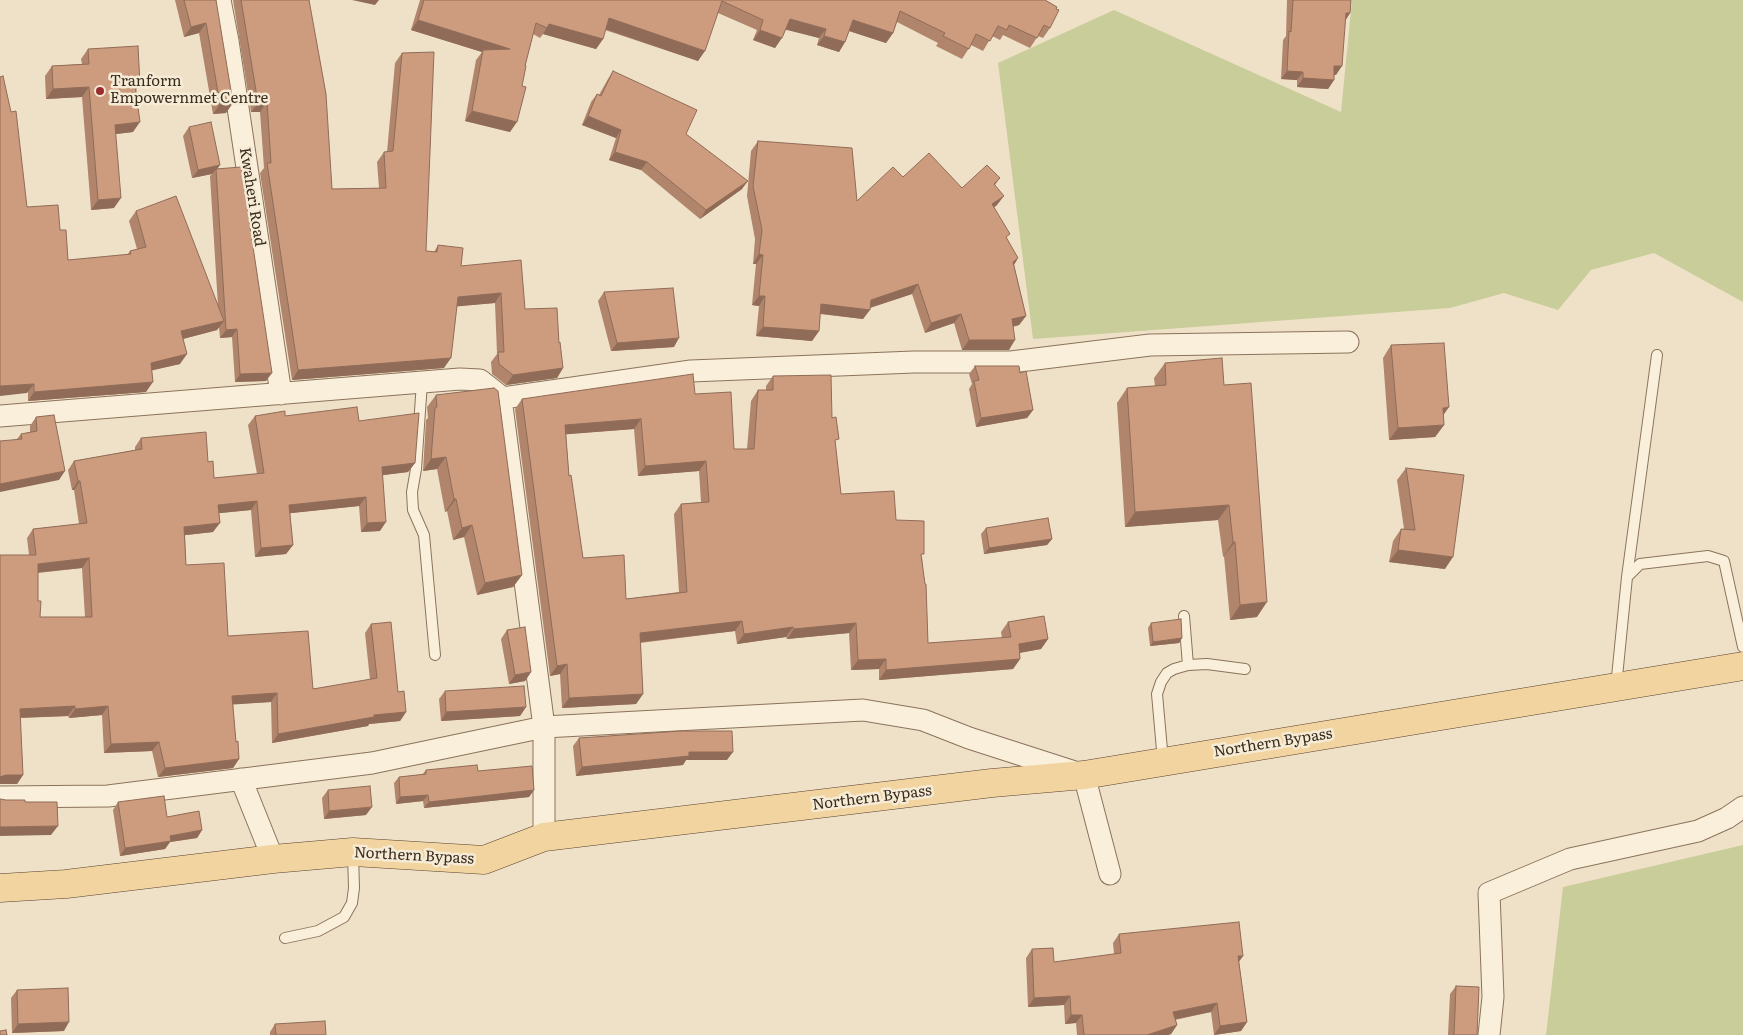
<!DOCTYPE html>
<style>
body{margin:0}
canvas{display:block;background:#efe1c7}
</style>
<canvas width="1743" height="1035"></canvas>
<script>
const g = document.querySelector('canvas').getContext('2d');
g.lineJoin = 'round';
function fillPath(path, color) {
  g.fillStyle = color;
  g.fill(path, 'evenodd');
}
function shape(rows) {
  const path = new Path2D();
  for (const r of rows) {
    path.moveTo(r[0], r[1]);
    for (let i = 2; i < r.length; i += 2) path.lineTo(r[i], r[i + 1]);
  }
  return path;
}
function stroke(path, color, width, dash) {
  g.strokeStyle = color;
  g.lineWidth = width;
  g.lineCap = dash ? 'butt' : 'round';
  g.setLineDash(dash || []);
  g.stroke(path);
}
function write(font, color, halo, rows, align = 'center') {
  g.font = font + ' Literata,serif';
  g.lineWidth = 5;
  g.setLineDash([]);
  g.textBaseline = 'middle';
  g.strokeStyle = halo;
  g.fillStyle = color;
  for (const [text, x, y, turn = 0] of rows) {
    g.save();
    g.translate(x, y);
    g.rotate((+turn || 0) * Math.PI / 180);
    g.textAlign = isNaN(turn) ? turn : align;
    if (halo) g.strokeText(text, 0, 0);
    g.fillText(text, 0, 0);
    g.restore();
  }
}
const green = shape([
 [1352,0,1743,0,1743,302,1654,253,1591,270,1558,310,1504,293,1450,308,1033,339,998,63,1114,10,1341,112],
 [1743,845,1743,1035,1546,1035,1563,887]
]);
const lane = shape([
 [422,382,416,469,412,492,413,510,424,535,435,655],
 [1627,577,1657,355],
 [1184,616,1188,665],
 [1616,687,1627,577,1640,564,1708,556,1724,561,1743,647],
 [1163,761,1157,694,1161,682,1167,673,1174,669,1188,665,1207,664,1245,669],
 [285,938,318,931,344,917,352,903,354,888,353,854]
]);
const street = shape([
 [220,0,228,41,281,394],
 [503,398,691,371,914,362,1011,362,1150,345,1348,342],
 [0,416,460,379,480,380,503,398,502,406,544,727,544,837],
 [241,779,273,859],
 [0,797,108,796,372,763,544,727,863,710,923,720,969,738,1084,775,1110,874],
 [1489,1035,1493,997,1489,893,1570,859,1698,831,1727,818,1743,807]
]);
const primary = shape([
 [0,888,66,884,273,859,353,852,484,860,544,837,992,783,1084,775,1743,666]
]);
const wall = shape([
 [175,0,216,0,226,113,213,114,199,33,184,37],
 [233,0,309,0,332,189,379,188,377,162,384,152,387,152,395,63,402,53,426,251,434,252,438,245,461,266,525,309,559,343,563,368,557,378,506,385,492,374,491,362,497,354,495,303,457,306,444,368,292,380,260,173,264,168,260,112,251,112],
 [420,0,1045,0,1050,28,1043,38,1038,36,1030,48,1003,35,1000,40,992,36,983,51,971,45,962,59,936,46,938,43,897,22,893,33,886,43,849,31,845,42,839,52,817,45,819,38,786,29,775,48,753,40,757,30,718,13,698,61,605,30,603,39,596,49,543,34,540,38,533,34,525,66,510,132,465,121,476,60,482,52,411,30],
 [1287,0,1351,0,1350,13,1345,21,1336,75,1334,75,1334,80,1328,89,1297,87,1297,80,1281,79,1283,40,1286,36],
 [88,49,136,90,133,132,116,134,114,208,91,210,82,97,46,99,45,76,52,66,82,64,81,59],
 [613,71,686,134,742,189,700,219,641,170,609,160,616,138,582,125,591,102,597,94,599,95,608,79],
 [189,127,218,168,266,381,235,382,232,337,220,338,219,327,217,330,183,339,180,364,152,370,146,392,28,401,27,207,60,230,68,260,127,255,130,251,137,249,129,221,136,211,218,306,210,176,212,174,192,178,183,136],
 [758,141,857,201,903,177,962,188,1000,178,995,185,997,205,994,207,1007,239,1018,258,1014,265,1026,316,1019,325,1013,327,1009,350,962,350,954,323,925,333,912,294,870,308,863,319,820,314,819,331,812,341,756,336,759,306,752,305,756,264,753,264,755,239,747,196,751,151],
 [604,292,674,347,611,351,598,301],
 [1391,345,1443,416,1444,425,1435,437,1389,440,1383,358],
 [1165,363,1224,385,1257,617,1230,620,1224,556,1223,557,1218,520,1125,527,1117,403,1127,388,1155,386,1154,378],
 [975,366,1020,373,1033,410,1027,418,976,427,969,389,972,384,969,374],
 [773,376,832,418,841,494,896,520,922,558,928,643,1002,638,1001,632,1008,622,1048,639,1041,649,1020,653,1020,659,1013,669,879,680,879,669,851,670,849,633,787,639,786,637,737,644,735,631,640,643,643,694,636,704,562,708,560,674,550,676,515,409,522,399,695,394,734,449,747,449,751,401,758,390,766,390,766,386],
 [634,429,638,476,699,471,701,502,681,504,674,514,679,592,626,599,583,558,569,476,566,434],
 [436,395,522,575,513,587,477,595,464,537,453,540,447,511,445,512,437,469,423,471,426,420,428,418,427,407],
 [255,416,285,416,359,421,415,463,408,472,383,475,380,531,361,532,359,506,290,513,293,545,286,554,255,557,251,510,219,513,213,532,185,535,186,565,228,636,313,689,370,680,365,633,371,624,406,712,400,721,369,724,368,726,272,743,271,702,233,704,236,742,239,759,233,768,158,777,152,751,104,753,102,715,69,718,68,716,20,718,23,775,17,784,0,784,0,555,29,555,27,538,33,529,79,524,74,490,72,490,68,470,74,461,135,450,135,447,141,438,208,462,214,478,257,474,248,425],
 [82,568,85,617,40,617,38,601,38,573],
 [36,417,59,480,17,439,21,434,30,432,30,426],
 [1406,468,1445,569,1389,562,1393,541,1401,529,1404,529,1397,480],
 [986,528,1052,539,1047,545,984,554,981,534],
 [1151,623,1182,638,1179,643,1150,646,1148,628],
 [507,630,531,672,525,681,509,684,501,639],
 [445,691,526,707,520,716,441,721,439,699],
 [579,738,727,760,686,760,683,765,576,776,573,746],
 [426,770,478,771,534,790,529,797,424,808,423,801,396,804,394,783,399,777,422,775],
 [328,790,366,815,324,819,322,798],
 [118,802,167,817,202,830,197,838,170,842,165,849,120,856,113,810],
 [1119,934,1243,956,1239,962,1247,1022,1241,1031,1214,1035,1211,1012,1175,1020,1177,1025,1171,1034,1168,1035,1077,1035,1076,1023,1065,1024,1064,1005,1028,1007,1026,958,1032,949,1054,962,1114,954,1113,943],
 [1456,986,1477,1035,1448,1035,1450,994],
 [17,990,64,1031,12,1033,11,998],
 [275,1024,326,1035,270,1035,270,1032]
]);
const shadedWall = shape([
 [352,0,379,0,375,5],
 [1346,13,1350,13,1345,21],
 [609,18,705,51,698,61,602,28],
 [790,19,826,29,819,38,783,29],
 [418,20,510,49,483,50,482,52,411,30],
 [853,20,893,33,886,43,846,30],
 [206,23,199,33,184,37,191,27],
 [549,24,603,39,596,49,543,34],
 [760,30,782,38,775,48,753,40],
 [824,36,845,42,839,52,817,45],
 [1334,66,1342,66,1336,75,1329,75],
 [1287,71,1303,72,1297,80,1281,79],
 [1303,78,1334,80,1328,89,1297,87],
 [135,84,140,84,133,94],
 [89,87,82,97,46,99,53,89],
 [267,102,260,112,251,112,258,103],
 [233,103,226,113,213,114,220,104],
 [472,111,517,122,510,132,465,121],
 [588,116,621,130,616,138,582,125],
 [140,122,133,132,108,135,115,125],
 [615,152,647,162,641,170,609,160],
 [220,165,216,171,216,169,212,174,192,178,198,170],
 [748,181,742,189,700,219,706,210],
 [1004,196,997,205,986,214,992,204],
 [121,198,114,208,91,210,98,200],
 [759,254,763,255,756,264,753,264],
 [1018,258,1012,268,1013,262],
 [918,284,912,294,866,309,870,310,863,319,815,313,821,304,871,300],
 [501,293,495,303,451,307,458,297],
 [759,296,765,296,759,306,752,305],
 [961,314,954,323,925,333,931,323],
 [1026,316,1019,325,1005,328,1012,319],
 [224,321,217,330,175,341,181,331],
 [763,327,819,331,812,341,756,336],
 [237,329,232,337,220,338,226,330],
 [679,338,674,347,611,351,617,343],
 [969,340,1015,340,1009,350,962,350],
 [187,354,180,364,145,372,151,363],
 [451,358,444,368,292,380,298,370],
 [563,368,557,378,506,385,513,375],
 [272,373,266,381,235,382,240,374],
 [153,382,146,392,28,401,34,392],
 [34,384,27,393,0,396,0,386],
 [1449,407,1440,420,1443,408],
 [1033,410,1027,418,976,427,981,418],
 [641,419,634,429,558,435,565,425],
 [1444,425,1435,437,1389,440,1398,428],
 [446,457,437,469,423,471,431,459],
 [706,461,699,471,638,476,645,466],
 [415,463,408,472,376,476,382,467],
 [65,471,59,480,0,492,0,484],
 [78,481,80,481,74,490,72,490],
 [366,497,359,506,283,514,289,505],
 [454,499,456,499,447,511,445,512],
 [257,501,251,510,211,514,218,505],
 [1229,505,1218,520,1125,527,1135,512],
 [386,522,380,531,361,532,367,523],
 [220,523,213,532,178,536,184,527],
 [472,525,464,537,453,540,462,528],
 [1052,539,1047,545,984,554,989,548],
 [1233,542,1235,542,1224,556,1223,557],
 [293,545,286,554,255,557,261,548],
 [1398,550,1453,557,1445,569,1389,562],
 [89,558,82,568,32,573,38,564],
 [522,575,513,587,477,595,485,583],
 [1267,602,1257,617,1230,620,1240,605],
 [742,621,735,631,633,643,640,633],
 [856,623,849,633,787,639,794,629],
 [793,627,786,637,737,644,744,634],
 [1182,638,1179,643,1150,646,1153,642],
 [1048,639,1041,649,1012,654,1019,644],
 [886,659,879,669,851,670,858,660],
 [1020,659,1013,669,879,680,886,670],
 [567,664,560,674,550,676,557,666],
 [531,672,525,681,509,684,515,675],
 [277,693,271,702,226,705,232,696],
 [643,694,636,704,562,708,569,698],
 [75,706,68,716,13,718,20,709],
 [108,706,102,715,69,718,75,709],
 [526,707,520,716,441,721,446,712],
 [406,712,400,721,369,724,368,726,272,743,278,734,374,715],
 [159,742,152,751,104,753,111,744],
 [689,752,733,752,727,760,686,760,683,765,576,776,582,767],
 [239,759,233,768,158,777,165,768],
 [6,775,23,775,17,784,0,784,0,777],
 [534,790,529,797,424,808,429,802],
 [428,795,423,801,396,804,400,797],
 [372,807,366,815,324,819,329,811],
 [58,826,51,835,0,836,0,827],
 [202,830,197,838,170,842,165,849,120,856,125,848,170,836],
 [1238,956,1243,956,1236,965],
 [1070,996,1064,1005,1028,1007,1034,998],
 [1217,1003,1211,1012,1166,1021,1173,1012],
 [1071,1015,1082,1015,1076,1023,1065,1024],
 [69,1022,64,1031,12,1033,18,1024],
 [1247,1022,1241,1031,1214,1035,1220,1026],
 [1177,1025,1171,1034,1168,1035,1147,1035]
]);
const building = shape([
 [184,0,216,0,233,103,220,104,206,23,191,27,184,0],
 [241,0,309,0,326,94,332,189,386,188,384,152,393,151,402,53,434,52,426,251,437,252,438,245,463,248,461,266,521,260,525,309,557,308,559,343,560,342,563,368,513,375,499,364,498,352,504,352,501,293,458,297,451,358,298,370,267,163,271,163,267,102,258,103,241,0],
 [424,0,1045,0,1057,7,1056,9,1059,10,1050,28,1044,25,1037,38,1009,25,1007,30,998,26,990,41,976,34,969,49,943,36,945,33,900,11,893,33,853,20,845,42,824,36,826,29,790,19,782,38,760,30,763,20,722,1,705,51,609,18,603,39,549,24,547,28,536,23,525,66,526,66,522,86,526,87,517,122,472,111,483,50,510,49,418,20,424,0],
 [1293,0,1351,0,1350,13,1346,13,1342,66,1334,66,1334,80,1303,78,1303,72,1287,71,1289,31,1291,32,1293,0],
 [138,46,140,84,135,84,140,122,115,125,121,198,98,200,89,87,53,89,52,66,89,64,88,49,138,46],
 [613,71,697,110,686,134,748,181,706,210,647,162,615,152,621,130,588,116,597,94,601,96,613,71],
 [3,76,11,112,16,111,27,207,58,205,60,230,66,230,68,260,131,254,130,251,146,247,136,211,176,196,224,321,181,331,187,354,151,363,153,382,34,392,34,384,0,386,0,77,3,76],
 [211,122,220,165,198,170,189,127,211,122],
 [758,141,852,148,857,201,893,167,903,177,929,153,962,188,987,165,1000,178,994,184,1004,196,992,204,1010,234,1006,237,1018,258,1013,262,1026,316,1012,319,1015,340,969,340,961,314,931,323,918,284,871,300,870,310,821,304,819,331,763,327,765,296,759,296,763,255,759,254,762,230,753,186,758,141],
 [241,167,272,373,240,374,237,329,226,330,216,169,241,167],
 [673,288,679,338,617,343,604,292,673,288],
 [1444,343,1449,407,1443,408,1444,425,1398,428,1391,345,1444,343],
 [1222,358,1224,385,1251,383,1267,602,1240,605,1235,542,1233,542,1229,505,1135,512,1127,388,1166,385,1165,363,1222,358],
 [975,366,1019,366,1020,373,1026,371,1033,410,981,418,974,381,979,380,975,366],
 [693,374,695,394,731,392,734,449,754,449,758,390,773,390,773,376,831,375,832,418,836,417,839,439,835,440,841,494,894,491,896,520,924,521,924,554,921,554,925,584,926,584,928,643,1011,637,1008,622,1044,616,1048,639,1019,644,1020,659,886,670,886,659,858,660,856,623,794,629,793,627,744,634,742,621,640,633,643,694,569,698,567,664,557,666,522,399,693,374],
 [641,419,645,466,706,461,709,502,681,504,687,592,626,599,624,555,583,558,571,475,569,476,565,425,641,419],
 [494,388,498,391,522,575,485,583,472,525,462,528,456,499,454,499,446,457,431,459,435,408,437,407,436,395,494,388],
 [357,407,359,421,419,413,415,463,382,467,386,522,367,523,366,497,289,505,293,545,261,548,257,501,218,505,220,523,184,527,186,565,224,563,228,636,308,631,313,689,377,678,371,624,391,622,398,692,404,691,406,712,374,715,374,717,278,734,277,693,232,696,236,742,238,741,239,759,165,768,159,742,111,744,108,706,75,709,75,706,20,709,23,775,6,775,0,777,0,555,36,555,33,529,87,523,80,481,78,481,74,461,142,449,141,438,206,432,208,462,213,461,214,478,264,473,255,416,285,411,285,416,357,407],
 [89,558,92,617,40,617,41,601,38,601,38,564,89,558],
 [54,415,65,471,0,484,0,441,22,439,21,434,37,431,36,417,54,415],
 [1406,468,1464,475,1453,557,1398,550,1401,529,1415,530,1406,468],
 [1048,518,1052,539,989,548,986,528,1048,518],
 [1181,619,1182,638,1153,642,1151,623,1181,619],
 [525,627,531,672,515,675,507,630,525,627],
 [524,686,526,707,446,712,445,691,524,686],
 [681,731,732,731,733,752,689,752,689,756,582,767,579,738,681,731],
 [477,765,478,771,532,766,534,790,429,802,428,795,400,797,399,777,426,774,426,770,477,765],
 [370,786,372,807,329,811,328,790,370,786],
 [164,796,167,817,199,811,202,830,170,836,171,841,125,848,118,802,164,796],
 [0,799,6,800,25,800,25,802,57,802,58,826,0,827,0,799],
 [1239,922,1243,956,1238,956,1247,1022,1220,1026,1217,1003,1173,1012,1177,1025,1147,1035,1084,1035,1082,1015,1071,1015,1070,996,1034,998,1032,949,1053,948,1054,962,1121,953,1119,934,1239,922],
 [1456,986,1479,987,1477,1035,1454,1035,1456,986],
 [68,988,69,1022,18,1024,17,990,68,988],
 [325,1021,326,1035,276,1035,275,1024,325,1021],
 [6,1030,7,1035,0,1035,0,1031,6,1030]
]);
const markers = [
 [100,91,5,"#9a2c31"]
];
const poiNames = [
 ["Tranform",110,82],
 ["Empowernmet Centre",110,99]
];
const streetNames = [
 ["Kwaheri Road",252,197,81],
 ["Northern Bypass",1273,743,-9],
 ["Northern Bypass",872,798,-7],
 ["Northern Bypass",414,856,3]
];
fillPath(green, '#c9cd9a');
stroke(lane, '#8b735c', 12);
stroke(street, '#8b735c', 23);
stroke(primary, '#594130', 29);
stroke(lane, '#f9efda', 10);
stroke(street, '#f9efda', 21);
stroke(primary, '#f1d49f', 28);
fillPath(wall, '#b0856c');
fillPath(shadedWall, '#906c58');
fillPath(building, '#cd9b7d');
stroke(building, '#906c58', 1);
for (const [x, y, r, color] of markers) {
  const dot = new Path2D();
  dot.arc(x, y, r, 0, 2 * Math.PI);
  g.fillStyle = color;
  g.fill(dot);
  stroke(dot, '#f6ecd6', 2);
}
write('15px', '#3b2c20', '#f6ecd6', poiNames, 'left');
write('15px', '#3b2c20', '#f6ecd6', streetNames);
</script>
